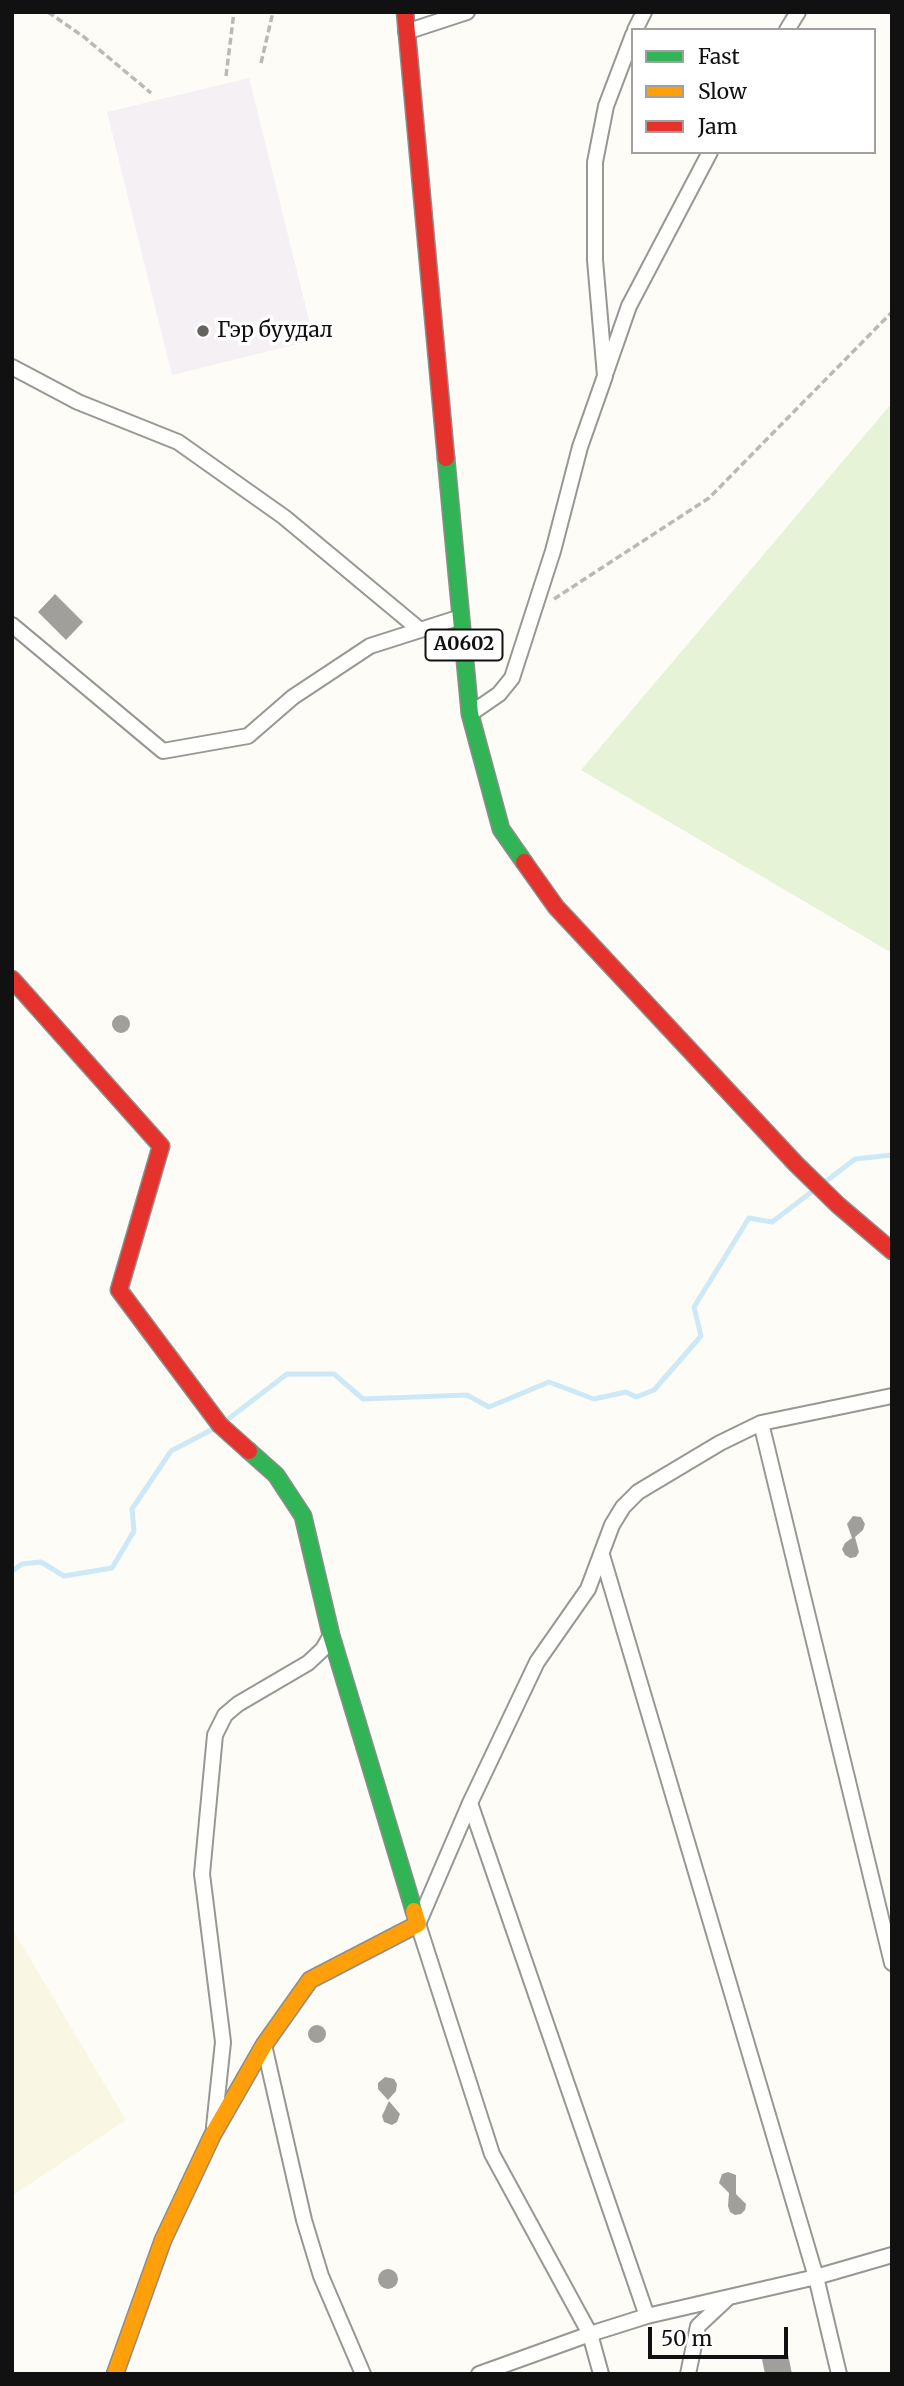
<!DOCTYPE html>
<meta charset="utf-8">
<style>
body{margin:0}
#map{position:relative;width:904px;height:2386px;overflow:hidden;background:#fdfcf7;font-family:Merriweather,serif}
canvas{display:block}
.frame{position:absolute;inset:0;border:14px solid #111;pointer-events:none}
.legend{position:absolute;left:631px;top:28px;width:245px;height:126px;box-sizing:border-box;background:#fff;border:2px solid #a0a0a0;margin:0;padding:9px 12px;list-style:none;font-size:21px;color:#111}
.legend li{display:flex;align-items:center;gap:14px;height:35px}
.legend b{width:35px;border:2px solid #a0a0a0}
.scale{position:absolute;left:648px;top:2327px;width:140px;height:32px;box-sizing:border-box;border:4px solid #111;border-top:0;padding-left:9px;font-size:21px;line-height:24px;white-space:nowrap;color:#111;-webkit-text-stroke:5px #fff;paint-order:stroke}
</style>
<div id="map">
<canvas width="904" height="2386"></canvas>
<div class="frame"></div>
<ul class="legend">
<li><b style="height:9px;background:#30b455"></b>Fast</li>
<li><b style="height:9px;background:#ff9f0a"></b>Slow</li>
<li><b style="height:9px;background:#e5322d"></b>Jam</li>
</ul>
<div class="scale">50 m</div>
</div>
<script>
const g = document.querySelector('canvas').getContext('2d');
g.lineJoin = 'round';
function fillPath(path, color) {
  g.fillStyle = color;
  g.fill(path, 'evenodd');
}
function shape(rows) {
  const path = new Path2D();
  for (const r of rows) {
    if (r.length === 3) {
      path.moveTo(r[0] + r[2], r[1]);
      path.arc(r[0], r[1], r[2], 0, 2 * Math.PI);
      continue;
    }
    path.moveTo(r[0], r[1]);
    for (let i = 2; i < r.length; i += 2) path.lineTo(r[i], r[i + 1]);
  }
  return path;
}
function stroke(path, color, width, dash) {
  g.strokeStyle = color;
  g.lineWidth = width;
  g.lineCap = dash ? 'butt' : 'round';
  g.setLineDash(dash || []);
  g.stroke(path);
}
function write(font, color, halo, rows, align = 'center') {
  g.font = font + ' Merriweather,serif';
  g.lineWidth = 7;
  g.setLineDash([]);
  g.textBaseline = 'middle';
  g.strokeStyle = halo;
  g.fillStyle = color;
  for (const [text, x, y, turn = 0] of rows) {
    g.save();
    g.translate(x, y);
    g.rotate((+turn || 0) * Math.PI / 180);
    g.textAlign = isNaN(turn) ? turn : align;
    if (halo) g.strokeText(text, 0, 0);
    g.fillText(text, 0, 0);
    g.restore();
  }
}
const industrial = shape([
 [249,78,314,340,172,375,107,112]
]);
const farmland = shape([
 [12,1928,126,2120,12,2196]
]);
const green = shape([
 [892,403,892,953,581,770]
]);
const stream = shape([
 [825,1182,855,1159,892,1155],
 [223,1423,287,1374,334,1374,363,1399,467,1395,489,1407,549,1382,594,1399,626,1392,636,1397,654,1390,701,1336,694,1307,749,1218,772,1222,814,1190],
 [12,1571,22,1564,41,1562,64,1576,112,1568,134,1531,132,1509,171,1451,215,1428]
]);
const building = shape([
 [55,594,83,622,66,640,38,612],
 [121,1024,9],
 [853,1516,861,1517,865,1524,863,1530,855,1537,859,1552,856,1557,850,1558,845,1555,842,1549,845,1543,852,1538,847,1524],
 [317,2034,9],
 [385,2077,394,2079,397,2084,396,2091,388,2100,378,2089,378,2083],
 [389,2101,400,2114,397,2122,392,2125,384,2122,382,2116],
 [728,2172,736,2175,736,2194,746,2204,745,2210,741,2214,735,2215,730,2212,728,2206,729,2193,719,2183,722,2174],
 [388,2279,10],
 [788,2354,792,2374,765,2374,762,2359]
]);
const path = shape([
 [48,12,84,37,151,93],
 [261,63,273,12],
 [226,76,234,12],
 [554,599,709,498,892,312]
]);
const street = shape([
 [635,30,644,12],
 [787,30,798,12],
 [406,32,467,12],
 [12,367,78,402,178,442,284,517,420,630],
 [606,372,629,306,710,152],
 [12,625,163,751,248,736,293,697,370,646,461,617],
 [470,714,499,694,512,678,553,551,580,447,605,376,595,260,595,162,606,106,633,35],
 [761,1423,892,1963],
 [602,1555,816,2277,839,2374],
 [470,1803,647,2316],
 [264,2045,304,2220,321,2276,363,2374],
 [214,2127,223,2042,202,1874,215,1735,225,1715,238,1704,308,1663,323,1649,331,1635],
 [479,2374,590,2334,647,2316,816,2277,892,2255],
 [601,2374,590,2334,492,2154,418,1924,470,1803,537,1662,588,1589,612,1525,623,1507,638,1492,720,1443,761,1423,892,1396],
 [688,2374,698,2326,728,2298]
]);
const fast = shape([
 [446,458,470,714,501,829,524,862],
 [249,1451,276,1475,303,1516,331,1635,414,1911]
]);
const slow = shape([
 [115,2374,163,2240,213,2134,264,2045,310,1980,418,1924,414,1911]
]);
const jam = shape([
 [405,12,446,458],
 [524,862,556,907,796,1164,838,1205,892,1251],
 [12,979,161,1146,119,1290,220,1425,249,1451]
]);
const markers = [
 [203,331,7,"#646362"]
];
const shields = [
 [464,645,77]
];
const shieldNames = [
 ["A0602",464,645]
];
const poiNames = [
 ["Гэр буудал",217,331]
];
fillPath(industrial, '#f5f0f3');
fillPath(farmland, '#f9f7e4');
fillPath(green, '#e7f3d7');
stroke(stream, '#cde8f7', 5);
fillPath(building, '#a19f9c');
stroke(street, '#979795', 18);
stroke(fast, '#8e8d8b', 19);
stroke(slow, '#8e8d8b', 19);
stroke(jam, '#8e8d8b', 19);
stroke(path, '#b9b9b8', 3.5, [7, 3.5]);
stroke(street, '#fffffe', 14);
stroke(fast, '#30b455', 16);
stroke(slow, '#ff9f0a', 16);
stroke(jam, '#e5322d', 16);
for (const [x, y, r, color] of markers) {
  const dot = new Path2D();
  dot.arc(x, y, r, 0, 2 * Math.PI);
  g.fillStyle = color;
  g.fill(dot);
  stroke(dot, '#fff', 2.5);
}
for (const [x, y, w] of shields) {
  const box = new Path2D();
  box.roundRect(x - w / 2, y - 15.5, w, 31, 5);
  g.fillStyle = '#fff';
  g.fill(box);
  stroke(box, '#111', 2);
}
write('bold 19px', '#111', null, shieldNames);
write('21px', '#111', '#fff', poiNames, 'left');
</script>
